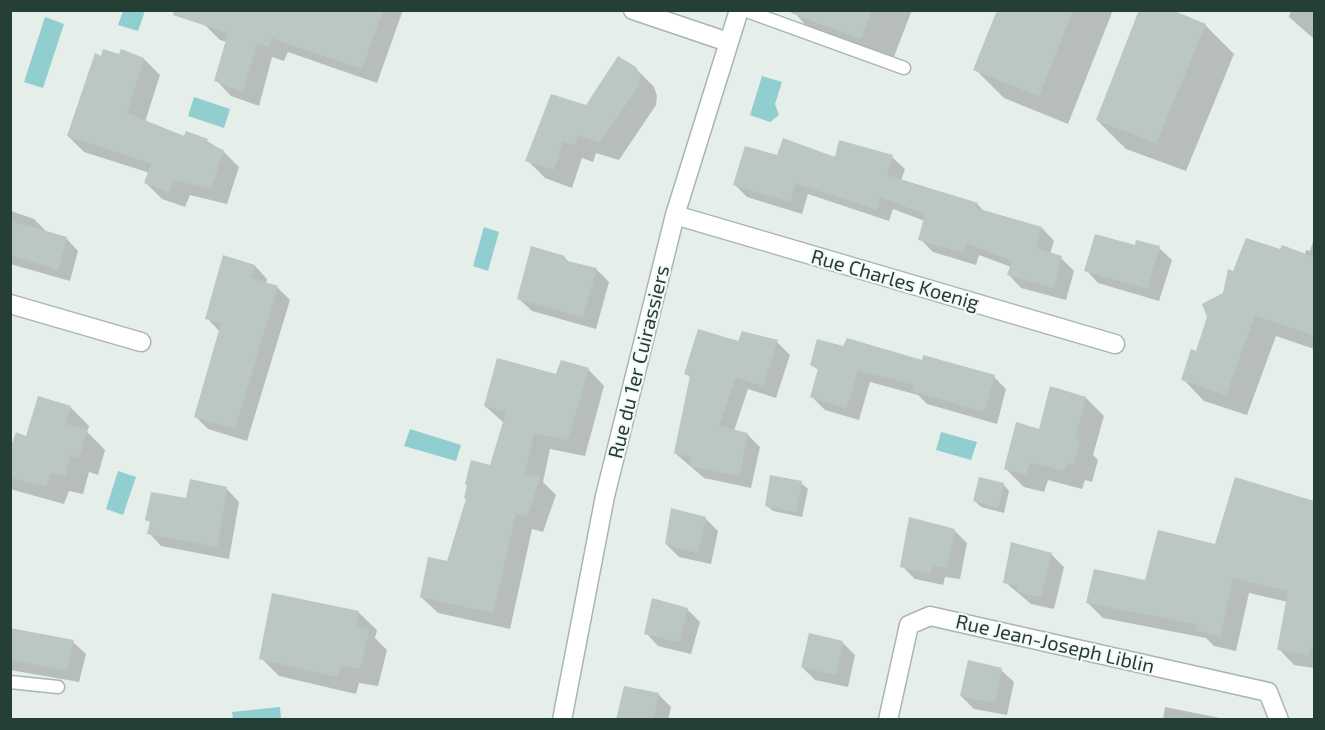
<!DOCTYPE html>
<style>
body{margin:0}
#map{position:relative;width:1325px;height:730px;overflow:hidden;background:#e5eee9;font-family:"Exo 2",sans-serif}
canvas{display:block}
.frame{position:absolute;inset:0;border:12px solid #253f34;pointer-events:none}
</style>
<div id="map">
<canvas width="1325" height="730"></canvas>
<div class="frame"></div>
</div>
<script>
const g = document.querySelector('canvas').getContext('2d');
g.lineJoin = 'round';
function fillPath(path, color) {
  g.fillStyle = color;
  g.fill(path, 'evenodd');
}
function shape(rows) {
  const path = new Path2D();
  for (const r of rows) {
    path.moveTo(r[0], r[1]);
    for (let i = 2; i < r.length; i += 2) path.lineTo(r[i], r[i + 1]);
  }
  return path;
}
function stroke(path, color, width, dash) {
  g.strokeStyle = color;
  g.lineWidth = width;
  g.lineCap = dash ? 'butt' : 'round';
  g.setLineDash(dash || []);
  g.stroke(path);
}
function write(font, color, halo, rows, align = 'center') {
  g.font = font + ' "Exo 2",sans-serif';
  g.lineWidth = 4.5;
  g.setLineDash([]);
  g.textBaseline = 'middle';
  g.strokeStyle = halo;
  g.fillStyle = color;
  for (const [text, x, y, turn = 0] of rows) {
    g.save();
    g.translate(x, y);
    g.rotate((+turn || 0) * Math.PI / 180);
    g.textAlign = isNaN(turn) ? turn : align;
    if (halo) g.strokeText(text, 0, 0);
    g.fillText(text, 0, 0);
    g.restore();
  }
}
const water = shape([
 [123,11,145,11,138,31,118,25],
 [45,17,64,24,43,88,24,82],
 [762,76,782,82,775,104,779,115,770,122,750,115],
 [194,97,230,109,224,128,188,116],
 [484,227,499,232,488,271,473,266],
 [410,429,461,445,456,461,404,446],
 [941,432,977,442,971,460,936,450],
 [118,471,136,477,123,515,106,509],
 [280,707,281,719,233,719,232,712]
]);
const shadow = shape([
 [319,10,403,10,377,83,288,52,284,61,272,57,259,106,231,96,216,80,227,42,220,40,205,25],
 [792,10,912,10,890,67,820,41],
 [998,10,1113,10,1068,124,1004,98,975,69],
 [1291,10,1314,10,1314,39,1289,17],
 [1205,25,1234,54,1186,171,1126,149,1097,120],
 [120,56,144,59,160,75,145,122,185,138,187,133,207,141,223,151,239,167,227,204,190,195,185,207,162,199,146,183,150,173,84,152,68,136,102,57],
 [635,68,654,87,657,96,656,105,619,160,596,153,593,162,582,158,572,188,545,178,527,160,586,106],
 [778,156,892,157,905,169,901,181,977,204,985,212,1042,228,1054,241,1050,254,1061,258,1074,271,1066,300,1021,288,1009,275,1011,267,979,255,976,265,933,252,920,239,925,221,893,209,889,221,808,194,802,214,747,197,735,185],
 [11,211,34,219,46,231,66,238,78,251,70,281,10,264],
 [1314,238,1314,349,1276,336,1247,415,1204,401,1183,379,1234,273,1281,251,1305,255,1306,250,1310,251],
 [1136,247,1159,248,1172,260,1159,301,1098,283,1086,270],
 [224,256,255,266,267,279,266,284,277,287,290,300,247,441,208,429,195,416,220,332,207,318],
 [564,257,570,263,596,269,609,282,596,329,532,311,519,299],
 [777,342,790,355,776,398,748,389,734,431,747,434,760,447,751,488,704,478,675,453,691,378,686,374,739,343],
 [844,348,994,377,1006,389,997,424,927,404,918,395,870,382,859,420,825,410,812,397,819,371,812,364],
 [588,369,604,386,585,456,550,449,543,482,556,495,543,532,532,529,510,629,438,613,421,597,448,562,491,467,504,423,485,406,557,376],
 [1086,398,1104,416,1093,455,1098,460,1092,482,1085,480,1082,489,1048,480,1044,492,1024,487,1006,469,1040,430],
 [70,407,89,426,87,432,105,450,98,475,89,472,83,494,69,491,64,504,10,489,10,449],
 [1236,479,1314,502,1314,668,1294,665,1279,649,1288,602,1249,593,1236,651,1214,646,1206,638,1103,618,1088,603,1147,582,1216,546],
 [801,483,808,489,802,517,773,511,766,505],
 [1003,484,1009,491,1004,513,981,507,975,501],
 [227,489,239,502,229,559,161,546,149,533,151,524,147,519,187,500],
 [705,518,718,531,711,564,679,557,666,544],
 [954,530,967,543,960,579,945,577,943,585,915,579,902,566],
 [1051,554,1064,567,1054,609,1031,604,1005,582],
 [687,609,700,622,691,654,658,646,646,633],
 [358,612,377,630,375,638,387,650,378,686,359,683,356,694,279,676,261,658],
 [10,629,73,642,86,654,79,682,10,670],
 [810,635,843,643,855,655,848,687,815,680,802,667],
 [1001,670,1014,682,1007,715,974,709,961,696],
 [658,694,671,707,668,720,619,720],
 [1165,707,1220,718,1221,720,1163,720]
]);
const building = shape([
 [174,10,383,10,362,69,272,38,269,47,257,43,243,92,214,81,228,33,173,15],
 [792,10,872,10,861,39,791,13],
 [997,10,1073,10,1039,96,973,70],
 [1139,10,1172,10,1206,24,1156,143,1096,120],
 [103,49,119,54,121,49,144,58,127,113,184,136,186,131,208,139,206,143,224,150,211,189,174,180,169,192,144,183,151,164,67,136,95,53,101,56],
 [618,56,636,67,640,76,638,87,600,142,578,135,574,145,563,141,554,170,525,161,551,94,586,105],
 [783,138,835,157,839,140,893,155,887,175,978,203,976,208,1042,227,1036,248,1062,256,1054,288,1007,275,1012,261,966,243,964,253,918,240,925,214,880,197,877,210,795,183,790,202,733,185,745,146,777,155],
 [10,221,67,237,58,270,10,255],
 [1095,234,1135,245,1136,240,1160,246,1147,289,1084,271],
 [1246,238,1280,249,1282,245,1314,257,1314,336,1255,315,1226,395,1181,380,1191,349,1196,351,1207,317,1202,304,1223,293,1228,269,1233,271],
 [531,246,565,256,563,260,597,268,583,317,517,299],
 [223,255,255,265,251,278,278,286,235,429,194,417,221,323,205,319],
 [698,329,738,341,742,331,778,340,763,386,736,377,719,426,748,433,739,476,690,466,692,457,674,453,690,376,684,374],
 [847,338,922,360,923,355,995,375,984,412,912,391,914,385,858,370,846,409,810,397,818,369,810,365,817,339,843,346],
 [497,358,556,374,561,360,589,368,568,440,534,433,525,474,540,477,527,517,516,513,493,613,420,597,428,557,447,561,466,499,464,498,467,485,465,484,471,460,490,465,506,412,484,406],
 [1050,386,1086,397,1075,438,1080,440,1074,465,1067,463,1064,471,1030,462,1026,475,1004,469,1016,422,1039,429],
 [38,396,71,406,66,424,87,430,79,458,71,455,65,476,50,473,46,487,10,477,10,450,16,432,26,436],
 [770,475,802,481,796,512,765,506],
 [979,477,1004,483,998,508,973,501],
 [1235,477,1314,501,1314,647,1310,646,1308,655,1277,650,1288,591,1233,578,1220,637,1196,630,1197,624,1086,603,1094,569,1145,580,1158,530,1215,544],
 [190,479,227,487,217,547,147,534,150,522,145,520,151,492,186,498],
 [671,508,706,517,698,553,665,544],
 [909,517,955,529,947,568,933,565,930,574,900,567],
 [1011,542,1052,553,1041,597,1017,592,1017,586,1003,583],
 [272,593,359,611,355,626,369,630,360,669,341,665,338,677,259,659],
 [652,598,688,608,679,642,644,634],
 [10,628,74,640,67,670,10,660],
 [809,633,843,641,836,675,801,667],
 [968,660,1002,668,995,703,960,696],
 [624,686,659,693,653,720,616,720]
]);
const lane = shape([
 [744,10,904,68],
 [10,682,58,687]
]);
const street = shape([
 [633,10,728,42],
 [675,215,1115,344],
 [10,304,141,342],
 [562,720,605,496,675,215,739,10],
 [888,720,909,625,930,616,1268,692,1279,720]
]);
const streetNames = [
 ["Rue Charles Koenig",895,280,16],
 ["Rue du 1er Cuirassiers",639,362,-76],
 ["Rue Jean-Joseph Liblin",1055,644,13]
];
fillPath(water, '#90ced0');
fillPath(shadow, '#0003');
fillPath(building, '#bac8c1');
stroke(lane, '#a8b6af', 15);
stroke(street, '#a8b6af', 21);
stroke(lane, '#fff', 12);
stroke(street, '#fff', 18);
write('20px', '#253f34', '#f6faf7', streetNames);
</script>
